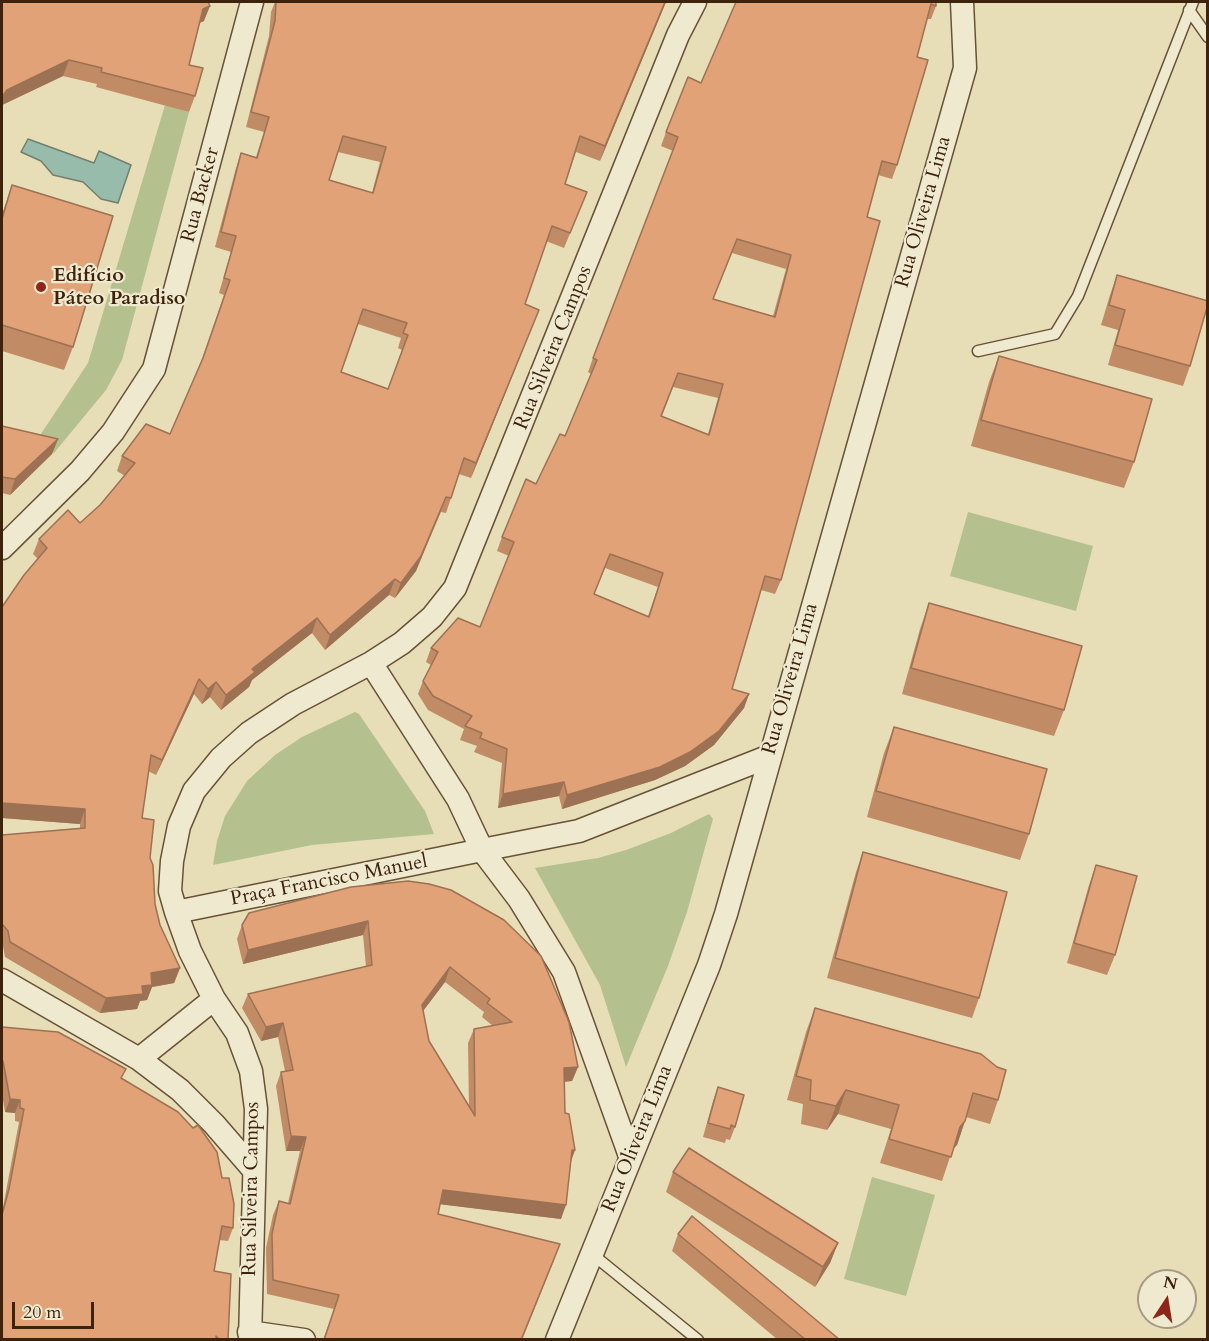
<!DOCTYPE html>
<meta charset="utf-8">
<style>
body{margin:0}
#map{position:relative;width:1209px;height:1341px;overflow:hidden;background:#e7ddb7;font-family:Cardo,serif}
canvas{display:block}
.frame{position:absolute;inset:0;border:3px solid #3d230b;pointer-events:none}
.north{position:absolute;left:1137px;top:1269px;width:60px;height:60px;box-sizing:border-box;background:#efe9d0;border:2px solid #a89a81;border-radius:50%;rotate:12deg;font-size:16px;font-weight:700;line-height:24px;text-align:center;color:#3d230b}
.north::after{content:'';display:block;margin:auto;width:21px;height:27px;background:#8f2418;clip-path:polygon(50% 0,100% 100%,50% 72%,0 100%)}
.scale{position:absolute;left:12px;top:1302px;width:82px;height:27px;box-sizing:border-box;border:3px solid #3d230b;border-top:0;padding-left:8px;font-size:18px;line-height:21px;white-space:nowrap;color:#3d230b;-webkit-text-stroke:4px #efe9d0;paint-order:stroke}
</style>
<div id="map">
<canvas width="1209" height="1341"></canvas>
<div class="frame"></div>
<div class="north">N</div>
<div class="scale">20 m</div>
</div>
<script>
const g = document.querySelector('canvas').getContext('2d');
g.lineJoin = 'round';
function fillPath(path, color) {
  g.fillStyle = color;
  g.fill(path, 'evenodd');
}
function shape(rows) {
  const path = new Path2D();
  for (const r of rows) {
    path.moveTo(r[0], r[1]);
    for (let i = 2; i < r.length; i += 2) path.lineTo(r[i], r[i + 1]);
  }
  return path;
}
function stroke(path, color, width, dash) {
  g.strokeStyle = color;
  g.lineWidth = width;
  g.lineCap = dash ? 'butt' : 'round';
  g.setLineDash(dash || []);
  g.stroke(path);
}
function write(font, color, halo, rows, align = 'center') {
  g.font = font + ' Cardo,serif';
  g.lineWidth = 4.5;
  g.setLineDash([]);
  g.textBaseline = 'middle';
  g.strokeStyle = halo;
  g.fillStyle = color;
  for (const [text, x, y, turn = 0] of rows) {
    g.save();
    g.translate(x, y);
    g.rotate((+turn || 0) * Math.PI / 180);
    g.textAlign = isNaN(turn) ? turn : align;
    if (halo) g.strokeText(text, 0, 0);
    g.fillText(text, 0, 0);
    g.restore();
  }
}
const green = shape([
 [165,105,189,112,122,360,106,390,54,453,31,449,88,363],
 [968,512,1093,546,1076,611,950,576],
 [355,712,359,714,425,811,434,834,312,845,213,865,217,841,225,816,247,781,275,755,302,737],
 [709,814,713,819,687,912,668,966,626,1067,600,985,535,868,598,858,626,850,671,833],
 [872,1177,935,1195,906,1296,844,1279]
]);
const water = shape([
 [28,139,94,163,99,151,131,165,118,203,101,199,83,182,53,175,41,161,21,152,28,139]
]);
const lane = shape([
 [1189,10,1208,37],
 [978,351,1055,334,1078,296,1193,2],
 [592,1254,698,1340]
]);
const street = shape([
 [2,548,80,471,113,432,154,369,252,2],
 [371,663,458,799,482,850,579,831,770,756],
 [176,912,482,850,519,899,564,972,630,1156],
 [2,980,139,1059,180,1090,214,1124,253,1169],
 [139,1059,214,999],
 [249,1332,304,1340],
 [250,1340,256,1109,251,1071,237,1033,214,999,190,951,176,912,170,891,172,861,179,826,194,791,221,758,249,733,293,704,371,663,402,643,432,617,455,588,678,35,695,2],
 [557,1340,709,965,726,914,965,68,962,2]
]);
const wall = shape([
 [2,2,204,21,199,23,189,65,195,96,189,112,96,87,97,84,63,76,2,105],
 [275,2,666,2,600,161,576,152,565,184,587,192,581,207,564,248,546,241,525,304,533,325,471,478,459,474,446,513,441,512,416,571,395,598,389,595,325,650,312,633,252,680,249,687,221,710,210,697,202,704,194,694,156,775,148,771,142,818,150,858,155,904,160,925,180,968,174,983,152,987,147,1000,140,1001,137,1009,100,1013,5,957,3,946,2,945,2,835,80,828,80,824,2,818,2,607,38,559,33,554,39,539,80,523,100,505,125,476,117,471,122,456,170,434,201,362,224,295,219,293,231,252,215,247,236,168,241,153,256,157,264,132,246,127,269,36,271,12],
 [338,152,380,162,372,193,329,180],
 [358,324,401,338,398,348,402,350,388,389,341,372],
 [936,2,936,6,931,19,927,19,917,57,897,165,892,179,878,175,867,217,781,580,775,594,761,590,732,689,749,694,744,708,714,745,685,766,655,780,562,809,559,796,498,808,502,763,474,752,477,746,460,740,464,729,428,710,418,694,423,681,431,665,426,662,431,648,480,627,509,556,497,551,502,537,565,436,591,374,588,372,593,358,673,151,661,146,666,132,701,83],
 [732,253,786,269,773,316,713,299],
 [673,387,718,398,708,434,662,416],
 [605,568,658,587,648,616,594,594],
 [12,185,73,347,64,370,2,351,2,214],
 [1117,275,1190,366,1183,386,1108,365,1118,330,1101,325,1110,295],
 [999,356,1134,462,1124,488,971,446,989,382],
 [2,426,58,439,52,454,10,495,2,493],
 [929,603,1064,710,1054,736,902,694,920,629],
 [894,727,1029,834,1020,860,867,817,884,753],
 [863,852,979,998,972,1018,827,978,856,872],
 [1096,865,1115,955,1107,975,1067,963,1089,885],
 [351,887,578,1067,572,1081,564,1082,565,1113,575,1150,570,1164,561,1219,440,1204,438,1214,555,1258,522,1340,323,1340,334,1309,267,1294,266,1248,273,1215,279,1201,288,1203,300,1151,286,1151,276,1086,281,1072,285,1071,278,1037,261,1041,242,1008,248,994,366,967,363,935,243,964,237,939,242,925],
 [445,982,484,1012,482,1017,493,1026,474,1029,468,1043,469,1107,429,1041,423,1011],
 [815,1008,998,1100,990,1124,966,1117,957,1145,953,1148,942,1181,880,1163,891,1129,838,1114,827,1130,801,1124,803,1104,787,1100,806,1032],
 [2,1027,122,1079,233,1228,228,1241,219,1240,214,1271,228,1340,2,1340,2,1212,4,1202,19,1122,15,1121,15,1113,5,1112,2,1094],
 [718,1087,735,1127,730,1140,726,1139,725,1143,703,1137,713,1101],
 [673,1172,838,1243,830,1263,815,1287,666,1192],
 [678,1234,840,1340,778,1340,672,1251]
]);
const shadedWall = shape([
 [665,2,666,2,600,161,605,146],
 [210,6,204,21,197,24,203,9],
 [69,60,63,76,2,105,2,97,7,90],
 [539,310,533,325,471,478,476,463],
 [58,439,52,454,10,495,15,479],
 [446,497,416,571,395,598,401,583],
 [395,579,389,595,325,650,330,635],
 [317,618,312,633,252,680,249,687,221,710,226,695,252,669],
 [199,679,194,694,156,775,162,760],
 [216,682,210,697,202,704,208,689],
 [749,694,744,708,714,745,685,766,655,780,562,809,567,795],
 [564,782,559,796,498,808,503,794],
 [2,803,85,809,80,824,2,818],
 [368,921,363,935,243,964,248,950],
 [450,967,445,982,417,1019,422,1005],
 [180,968,174,983,152,987,147,1000,140,1001,137,1009,100,1013,106,998,142,986,151,973],
 [283,1023,278,1037,261,1041,266,1027],
 [578,1067,572,1081,559,1082,564,1068],
 [846,1090,838,1114,827,1130,836,1106],
 [10,1099,20,1100,15,1113,5,1112],
 [965,1121,957,1145,951,1151,960,1127],
 [291,1136,306,1137,300,1151,286,1151],
 [572,1150,575,1150,570,1164],
 [443,1190,566,1205,561,1219,438,1204],
 [838,1243,830,1263,815,1287,823,1267]
]);
const building = shape([
 [2,2,208,2,210,6,203,9,189,65,203,68,195,96,101,72,102,68,69,60,7,90,2,97,2,2],
 [276,2,665,2,605,146,580,136,565,184,587,192,570,233,552,226,525,304,539,310,476,463,464,458,451,498,446,497,421,556,401,583,395,579,330,635,317,618,252,669,255,672,226,695,216,682,208,689,199,679,162,760,151,755,142,818,154,820,150,858,153,865,155,904,160,925,180,968,151,973,152,985,142,986,143,994,106,998,10,942,8,931,2,924,2,835,85,828,85,809,2,803,2,607,24,575,47,548,39,539,68,510,80,523,100,505,135,463,122,456,146,424,170,434,203,358,230,280,224,278,236,236,221,232,241,153,257,158,269,117,251,112,275,21,276,2],
 [343,136,386,147,373,193,329,180,343,136],
 [363,309,407,323,403,333,408,335,388,389,341,372,363,309],
 [736,2,936,2,936,6,931,4,917,57,928,60,897,165,882,161,867,217,880,221,781,580,765,576,732,689,749,694,719,731,690,752,660,767,567,795,564,782,503,794,507,749,480,738,482,733,465,726,472,716,433,696,423,681,438,652,431,648,458,618,480,627,514,542,502,537,526,479,536,484,560,434,565,436,597,360,593,358,678,137,666,132,688,77,701,83,736,2],
 [737,239,791,255,775,317,713,299,737,239],
 [678,373,723,384,709,435,661,416,678,373],
 [610,554,663,573,649,617,594,594,610,554],
 [12,185,113,216,73,347,2,325,2,219,12,185],
 [1117,275,1208,301,1208,304,1190,366,1115,345,1125,310,1109,305,1117,275],
 [999,356,1152,399,1134,462,981,420,999,356],
 [2,426,58,439,15,479,2,477,2,426],
 [929,603,1082,646,1064,710,911,668,929,603],
 [894,727,1047,769,1029,834,876,791,894,727],
 [863,852,1007,892,979,998,835,958,863,852],
 [1096,865,1137,876,1115,955,1074,943,1096,865],
 [408,881,429,884,451,890,504,920,541,956,569,1022,578,1067,564,1068,565,1113,569,1114,575,1150,572,1150,566,1205,443,1190,438,1214,560,1244,521,1340,324,1340,339,1295,273,1280,272,1234,279,1201,290,1204,306,1137,291,1136,281,1072,293,1070,283,1023,266,1027,248,994,372,965,368,921,248,950,242,925,249,913,351,887,408,881],
 [450,967,490,999,487,1003,512,1022,474,1029,475,1116,429,1041,422,1005,450,967],
 [815,1008,981,1054,997,1067,1006,1070,998,1100,973,1093,965,1121,960,1127,951,1157,889,1139,899,1105,846,1090,836,1106,810,1100,811,1080,796,1076,815,1008],
 [2,1027,58,1032,126,1069,121,1078,178,1112,193,1128,198,1125,217,1152,222,1178,229,1178,234,1204,233,1228,222,1226,214,1271,231,1274,228,1340,220,1340,216,1336,216,1340,2,1340,2,1215,9,1189,24,1109,20,1108,20,1100,10,1099,3,1061,2,1061,2,1027],
 [718,1087,744,1095,735,1127,731,1125,730,1129,708,1123,718,1087],
 [689,1148,838,1243,823,1267,673,1172,689,1148],
 [692,1216,840,1340,806,1340,678,1234,692,1216]
]);
const markers = [
 [41,287,6,"#8f2418"]
];
const streetNames = [
 ["Rua Backer",201,195,-75],
 ["Rua Oliveira Lima",924,212,-74],
 ["Rua Silveira Campos",554,348,-68],
 ["Rua Oliveira Lima",791,679,-74],
 ["Praça Francisco Manuel",329,881,-11],
 ["Rua Oliveira Lima",638,1139,-68],
 ["Rua Silveira Campos",252,1189,-89]
];
const poiNames = [
 ["Edifício",53,276],
 ["Páteo Paradiso",53,299]
];
fillPath(green, '#b4c18f');
fillPath(water, '#97bcac');
stroke(water, '#737f6c', 1.5);
stroke(lane, '#685236', 13);
stroke(street, '#685236', 25);
stroke(lane, '#efe9d0', 10);
stroke(street, '#efe9d0', 22);
fillPath(wall, '#c18b65');
fillPath(shadedWall, '#9d7153');
fillPath(building, '#e0a276');
stroke(building, '#9d7153', 1.5);
for (const [x, y, r, color] of markers) {
  const dot = new Path2D();
  dot.arc(x, y, r, 0, 2 * Math.PI);
  g.fillStyle = color;
  g.fill(dot);
  stroke(dot, '#efe9d0', 2);
}
write('20px', '#3d230b', '#efe9d0', streetNames);
write('bold 20px', '#3d230b', '#efe9d0', poiNames, 'left');
</script>
